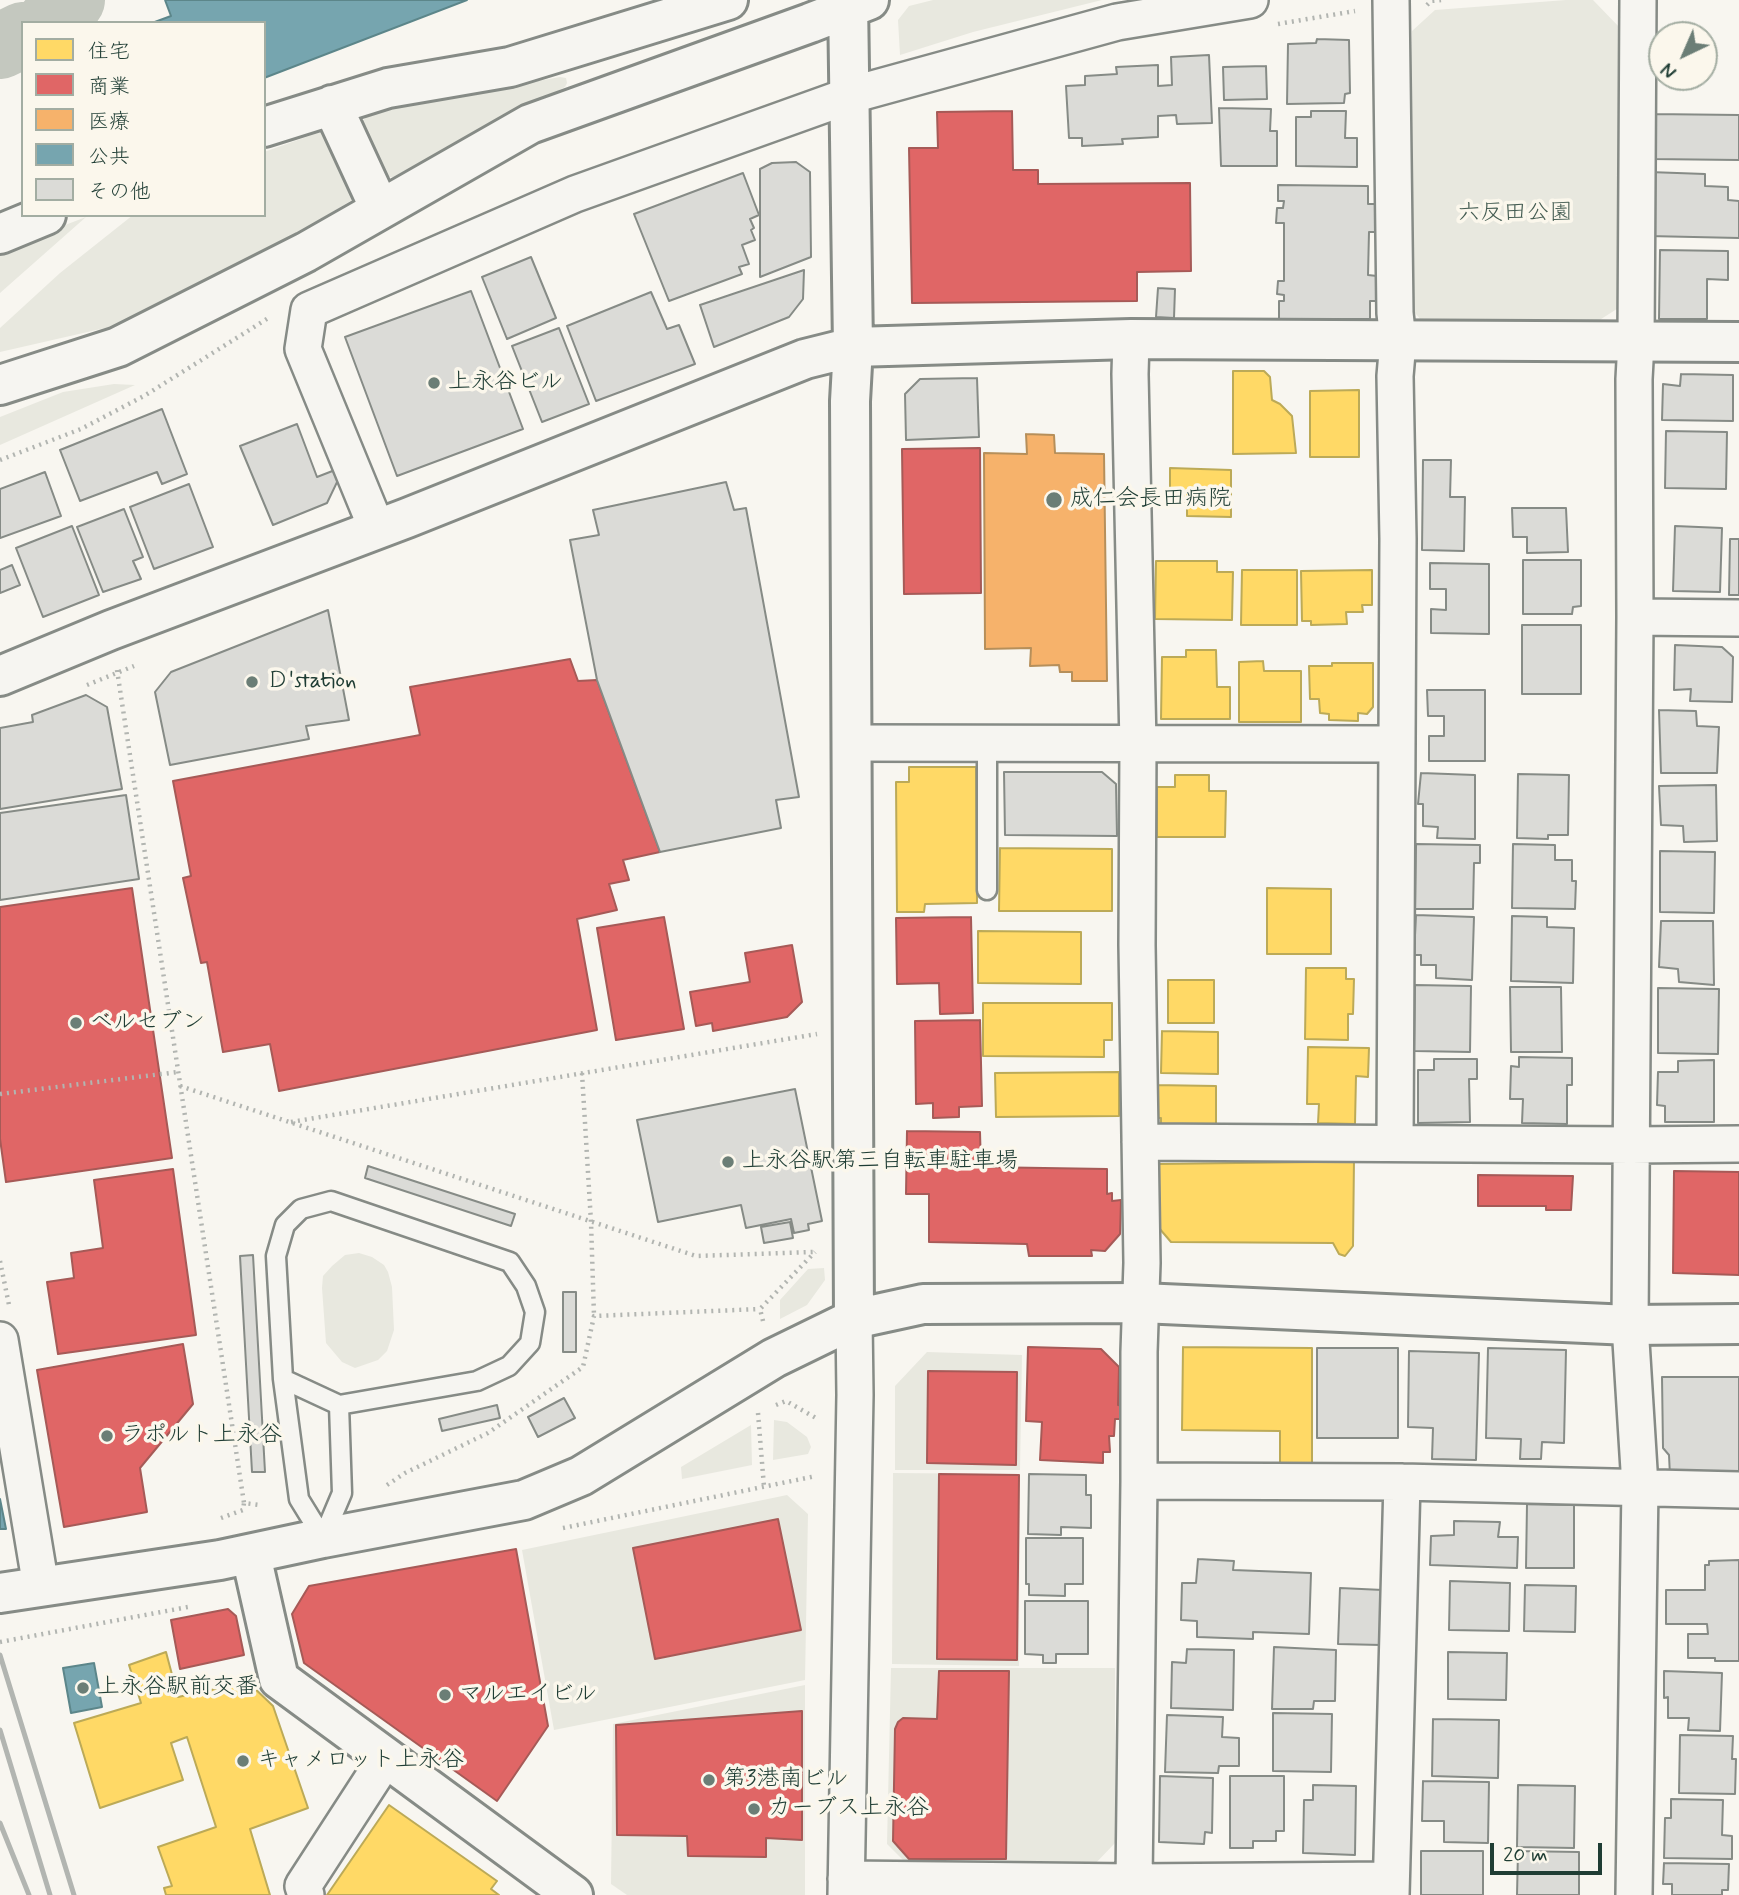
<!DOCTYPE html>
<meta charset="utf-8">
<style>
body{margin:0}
#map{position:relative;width:1739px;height:1895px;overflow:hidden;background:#f8f6f0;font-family:Mynerve,"Klee One",sans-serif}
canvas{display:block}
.legend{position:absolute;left:21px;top:21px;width:245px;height:196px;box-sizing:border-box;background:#fbf7ec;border:2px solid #a3ada2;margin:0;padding:9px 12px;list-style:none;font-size:21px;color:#1f3d34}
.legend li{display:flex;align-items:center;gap:14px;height:35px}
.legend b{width:35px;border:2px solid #a3ada2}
.north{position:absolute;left:1648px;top:21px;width:70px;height:70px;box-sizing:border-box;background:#fbf7ec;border:2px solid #a3ada2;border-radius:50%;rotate:224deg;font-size:19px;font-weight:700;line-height:28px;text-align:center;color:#1f3d34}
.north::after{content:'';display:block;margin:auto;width:24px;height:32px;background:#6b7e76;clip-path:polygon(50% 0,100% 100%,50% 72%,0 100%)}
.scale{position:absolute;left:1490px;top:1843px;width:112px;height:32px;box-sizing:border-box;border:4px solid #1f3d34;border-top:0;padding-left:9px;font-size:21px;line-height:24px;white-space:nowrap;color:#1f3d34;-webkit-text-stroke:5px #fbf7ec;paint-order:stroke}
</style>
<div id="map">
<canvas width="1739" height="1895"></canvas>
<ul class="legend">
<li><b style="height:19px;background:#ffd966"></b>住宅</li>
<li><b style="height:19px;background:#e06666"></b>商業</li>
<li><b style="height:19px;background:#f6b26b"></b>医療</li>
<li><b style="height:19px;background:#76a5af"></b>公共</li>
<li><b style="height:19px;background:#dbdbd7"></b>その他</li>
</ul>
<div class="north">N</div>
<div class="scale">20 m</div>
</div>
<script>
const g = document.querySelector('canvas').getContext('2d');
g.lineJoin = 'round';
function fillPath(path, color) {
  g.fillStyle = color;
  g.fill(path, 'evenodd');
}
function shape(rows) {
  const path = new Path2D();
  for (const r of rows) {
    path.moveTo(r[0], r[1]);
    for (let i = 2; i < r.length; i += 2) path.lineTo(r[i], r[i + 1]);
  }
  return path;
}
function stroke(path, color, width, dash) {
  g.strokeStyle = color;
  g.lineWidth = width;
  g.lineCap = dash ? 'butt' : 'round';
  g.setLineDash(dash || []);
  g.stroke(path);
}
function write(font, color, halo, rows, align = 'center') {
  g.font = font + ' Mynerve,"Klee One",sans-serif';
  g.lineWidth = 7;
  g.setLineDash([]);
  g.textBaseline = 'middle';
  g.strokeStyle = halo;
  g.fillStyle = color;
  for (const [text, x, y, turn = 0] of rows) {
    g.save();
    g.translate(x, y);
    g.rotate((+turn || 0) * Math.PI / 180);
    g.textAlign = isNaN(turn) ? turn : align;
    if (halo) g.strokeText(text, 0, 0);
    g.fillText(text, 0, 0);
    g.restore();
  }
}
const built = shape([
 [933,0,1102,0,973,32,900,55,898,20,909,6],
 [1566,0,1593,0,1622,30,1623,305,1595,323,1421,320,1405,301,1412,31,1435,10],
 [560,77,566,78,567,83,565,87,393,177,385,177,360,123,373,111],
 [326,130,352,200,262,255,127,323,0,352,0,328,60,273,133,215,264,215,264,152],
 [86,217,0,293,0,250],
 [114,384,135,385,0,445,0,417,63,392],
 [359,1253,372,1257,384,1265,388,1272,392,1287,394,1330,387,1351,378,1360,355,1368,342,1362,326,1343,322,1288,323,1276,332,1266,345,1255],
 [824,1268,825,1280,807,1305,780,1319,780,1300,808,1269],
 [927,1352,1022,1355,1020,1470,895,1470,895,1386],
 [774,1420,787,1422,807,1437,811,1447,808,1454,773,1460],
 [751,1425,752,1465,682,1479,681,1467],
 [893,1473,1020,1474,1019,1666,892,1664],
 [787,1495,808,1514,805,1680,554,1730,522,1550],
 [891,1668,1115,1668,1115,1843,1093,1866,906,1863,887,1844],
 [805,1685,805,1895,627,1895,611,1884,613,1724]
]);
const homes = shape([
 [1233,371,1264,371,1270,377,1272,400,1280,404,1292,416,1296,453,1233,454,1233,371],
 [1359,390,1359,457,1310,457,1310,391,1359,390],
 [1170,468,1231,470,1231,517,1187,516,1187,502,1170,501,1170,468],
 [1156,561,1217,561,1217,572,1233,572,1232,620,1155,619,1156,561],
 [1242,570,1297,570,1297,625,1241,625,1242,570],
 [1372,570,1372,605,1362,605,1363,612,1346,612,1347,624,1311,625,1311,621,1302,621,1301,571,1372,570],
 [1186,650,1216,650,1217,687,1230,687,1230,719,1161,719,1162,657,1186,657,1186,650],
 [1263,661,1264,671,1301,671,1301,722,1239,722,1239,662,1263,661],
 [1332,663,1373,663,1373,707,1367,714,1358,713,1358,721,1329,720,1329,714,1320,713,1319,699,1310,699,1309,666,1332,666,1332,663],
 [909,767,976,767,977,903,925,904,924,912,897,912,896,782,909,782,909,767],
 [1175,775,1209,775,1209,791,1226,791,1225,837,1157,837,1157,787,1175,787,1175,775],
 [1000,848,1112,849,1112,911,999,911,1000,848],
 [1267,888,1331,889,1331,954,1267,954,1267,888],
 [978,931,1081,932,1081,984,978,983,978,931],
 [1306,968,1346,968,1346,979,1354,979,1353,1014,1348,1014,1348,1040,1305,1039,1306,968],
 [1168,980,1214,980,1214,1023,1168,1023,1168,980],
 [983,1003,1112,1003,1112,1040,1104,1040,1104,1057,983,1056,983,1003],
 [1162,1031,1218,1032,1218,1074,1161,1073,1162,1031],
 [1308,1047,1369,1048,1368,1077,1356,1076,1355,1124,1318,1123,1319,1104,1307,1104,1308,1047],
 [1119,1072,1119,1116,996,1117,995,1073,1119,1072],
 [1153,1085,1216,1086,1216,1126,1161,1126,1161,1118,1152,1118,1153,1085],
 [1317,1158,1354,1159,1353,1246,1345,1256,1339,1254,1333,1243,1171,1242,1159,1228,1158,1164,1316,1162,1317,1158],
 [1183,1347,1312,1348,1312,1466,1280,1465,1280,1431,1182,1430,1183,1347],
 [166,1652,178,1697,248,1682,273,1706,308,1808,250,1829,270,1895,166,1895,164,1888,172,1886,158,1847,216,1827,187,1737,171,1743,183,1780,100,1808,74,1723,141,1703,129,1665,166,1652],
 [389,1805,497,1881,491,1889,499,1895,327,1895,389,1805]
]);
const shops = shape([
 [1012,111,1013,170,1038,170,1038,184,1190,183,1191,271,1137,272,1137,301,912,303,909,148,938,148,937,112,1012,111],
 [980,448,981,593,904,594,902,449,980,448],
 [570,659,578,681,597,680,660,852,623,860,629,880,609,884,617,910,577,919,597,1030,279,1091,270,1044,223,1052,207,962,201,963,183,878,191,876,173,781,420,735,410,687,570,659],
 [132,888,172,1158,6,1182,0,1139,0,907,132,888],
 [664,917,684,1029,616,1040,597,928,664,917],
 [971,917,973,1013,940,1014,939,983,897,984,896,918,971,917],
 [792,945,802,1002,787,1017,713,1031,712,1023,696,1026,690,992,750,982,745,953,792,945],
 [980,1020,982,1106,959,1107,959,1117,933,1118,933,1103,916,1104,915,1021,980,1020],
 [907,1131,980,1132,981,1167,1107,1169,1107,1194,1112,1193,1112,1201,1121,1200,1120,1234,1105,1251,1091,1250,1092,1256,1029,1256,1027,1244,929,1242,929,1194,906,1194,907,1131],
 [173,1169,196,1335,58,1354,47,1282,74,1278,71,1253,103,1248,94,1180,173,1169],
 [1674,1171,1739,1172,1739,1275,1673,1273,1674,1171],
 [1478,1175,1573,1176,1571,1210,1546,1210,1546,1206,1478,1206,1478,1175],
 [183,1344,193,1404,140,1468,147,1512,64,1527,37,1370,183,1344],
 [1028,1347,1101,1349,1119,1367,1118,1405,1124,1406,1124,1419,1115,1419,1114,1436,1109,1436,1110,1452,1103,1452,1103,1463,1040,1460,1042,1422,1026,1421,1028,1347],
 [928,1371,1017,1372,1016,1465,927,1463,928,1371],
 [939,1474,1019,1475,1017,1660,937,1659,939,1474],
 [778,1519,801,1630,655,1659,633,1548,778,1519],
 [516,1549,548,1726,497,1801,304,1663,292,1614,309,1586,516,1549],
 [228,1609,236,1616,244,1655,180,1669,171,1620,228,1609],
 [939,1671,1009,1671,1006,1859,909,1859,893,1841,895,1729,898,1722,903,1718,937,1719,939,1671],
 [802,1711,802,1840,766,1838,766,1857,688,1856,687,1836,617,1835,616,1725,802,1711]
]);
const health = shape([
 [1026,434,1054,435,1055,453,1104,454,1107,681,1072,681,1072,672,1060,672,1059,665,1030,666,1031,648,985,649,984,453,1027,454,1026,434]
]);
const public = shape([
 [165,0,467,0,264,78,264,23,152,23,171,16,165,0],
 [0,1499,6,1529,0,1529,0,1499],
 [94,1663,102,1707,71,1713,63,1668,94,1663]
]);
const river = shape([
 [49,23,57,19,72,0],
 [0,46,23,35]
]);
const building = shape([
 [1317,39,1349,40,1350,93,1345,94,1344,103,1287,104,1288,44,1316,43,1317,39],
 [1209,55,1212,123,1177,124,1176,115,1158,116,1158,137,1122,139,1123,144,1082,146,1082,138,1069,138,1066,86,1085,85,1085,76,1117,74,1116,67,1158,65,1158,86,1172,85,1171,57,1209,55],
 [1266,66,1267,99,1224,100,1223,67,1266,66],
 [1219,108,1271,109,1270,131,1277,131,1277,166,1221,166,1219,108],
 [1311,111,1346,111,1345,138,1357,138,1357,167,1296,166,1296,117,1311,117,1311,111],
 [1651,114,1739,115,1739,160,1650,159,1651,114],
 [796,162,810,172,811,257,760,277,760,169,772,163,796,162],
 [1649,172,1705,174,1705,186,1728,187,1728,200,1739,201,1739,238,1648,236,1649,172],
 [743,173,759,215,750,219,754,228,751,230,755,240,742,245,749,264,739,267,742,274,669,301,634,214,743,173],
 [1278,185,1368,186,1368,204,1375,204,1375,232,1369,232,1368,275,1377,276,1377,301,1370,301,1370,319,1279,319,1279,301,1284,301,1284,295,1277,294,1278,281,1284,281,1284,223,1276,223,1277,208,1283,208,1284,201,1278,201,1278,185],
 [1660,250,1728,251,1728,280,1707,279,1707,319,1659,319,1660,250],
 [531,257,556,318,507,339,482,277,531,257],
 [804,270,803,299,789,317,714,347,700,305,804,270],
 [1158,288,1175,289,1174,318,1156,317,1158,288],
 [471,291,523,429,397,476,345,337,471,291],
 [651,292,667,329,679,325,695,364,596,401,567,326,651,292],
 [559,328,589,404,542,422,512,346,559,328],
 [1681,374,1733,375,1733,421,1662,420,1663,384,1680,386,1681,374],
 [977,378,979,437,906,440,905,394,920,379,977,378],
 [162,409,187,474,162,484,157,472,80,501,60,450,162,409],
 [297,424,317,477,335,470,339,478,327,503,273,525,240,446,297,424],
 [1666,431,1727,432,1726,489,1665,488,1666,431],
 [1423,460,1451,460,1450,497,1465,497,1464,551,1422,550,1423,460],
 [45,472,61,516,0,538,0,489,45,472],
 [726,482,734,510,746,508,799,797,776,800,781,828,660,852,597,680,570,540,599,535,593,510,726,482],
 [189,484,213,547,154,569,130,507,189,484],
 [1512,508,1566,508,1568,552,1527,553,1527,537,1513,537,1512,508],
 [124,509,143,557,133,561,141,579,103,592,77,527,124,509],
 [72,526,99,595,43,617,16,548,72,526],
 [1675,526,1722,528,1720,592,1673,591,1675,526],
 [1730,539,1739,539,1739,595,1729,595,1730,539],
 [1523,560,1581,560,1581,606,1573,607,1572,614,1523,614,1523,560],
 [1430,563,1489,564,1489,634,1431,633,1431,609,1446,610,1446,589,1430,589,1430,563],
 [12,565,20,585,0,593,0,570,12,565],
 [328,610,349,720,306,726,309,739,170,765,155,692,171,672,328,610],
 [1522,625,1581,625,1581,694,1522,694,1522,625],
 [1675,645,1722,647,1733,657,1732,702,1690,701,1691,689,1674,690,1675,645],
 [1427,690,1485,690,1485,761,1429,761,1429,736,1444,736,1444,716,1428,716,1427,690],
 [86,695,107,707,122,789,0,809,0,728,33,722,32,715,86,695],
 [1659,710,1696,711,1697,726,1719,727,1717,773,1661,773,1659,710],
 [1004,772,1102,772,1116,784,1117,836,1005,835,1004,772],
 [1421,773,1475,775,1475,839,1437,838,1438,827,1423,826,1423,804,1418,804,1421,773],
 [1518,774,1569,775,1568,835,1548,835,1548,839,1517,838,1518,774],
 [1716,785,1717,841,1684,842,1683,826,1661,825,1659,786,1716,785],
 [126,795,139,879,0,900,0,813,126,795],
 [1416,844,1480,845,1480,863,1474,863,1473,909,1415,909,1416,844],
 [1513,844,1555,845,1555,860,1572,860,1572,881,1576,881,1575,909,1512,908,1513,844],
 [1660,851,1715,852,1714,913,1660,912,1660,851],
 [1416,915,1474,917,1472,980,1436,978,1436,965,1421,965,1421,955,1414,955,1416,915],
 [1512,916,1547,917,1547,927,1574,928,1573,983,1511,981,1512,916],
 [1661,921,1713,921,1714,985,1679,982,1678,969,1659,967,1661,921],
 [1415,985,1471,986,1470,1052,1414,1051,1415,985],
 [1510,987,1561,987,1562,1052,1511,1052,1510,987],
 [1658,988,1719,989,1718,1054,1658,1053,1658,988],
 [1519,1057,1572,1058,1572,1085,1567,1085,1567,1124,1522,1123,1523,1099,1510,1099,1511,1066,1519,1067,1519,1057],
 [1434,1059,1477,1059,1477,1079,1469,1079,1470,1122,1418,1123,1418,1070,1434,1070,1434,1059],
 [1714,1060,1714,1122,1665,1122,1665,1106,1657,1105,1658,1072,1678,1072,1678,1061,1714,1060],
 [795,1089,822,1221,808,1224,809,1230,794,1233,791,1219,746,1228,741,1205,658,1222,637,1120,795,1089],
 [368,1166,515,1214,511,1226,365,1178,368,1166],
 [790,1222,793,1238,764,1243,761,1227,790,1222],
 [253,1255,265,1472,252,1472,240,1256,253,1255],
 [563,1292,576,1292,576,1352,563,1352,563,1292],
 [1317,1348,1398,1348,1398,1438,1317,1438,1317,1348],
 [1488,1348,1566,1350,1564,1443,1542,1442,1541,1459,1520,1459,1521,1439,1486,1438,1488,1348],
 [1409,1351,1479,1353,1476,1460,1432,1459,1433,1428,1408,1427,1409,1351],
 [1662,1377,1739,1377,1739,1477,1670,1476,1669,1455,1663,1448,1662,1377],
 [564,1398,575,1418,538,1437,528,1417,564,1398],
 [497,1405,500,1418,442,1431,439,1419,497,1405],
 [1029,1474,1086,1475,1086,1495,1091,1495,1091,1528,1061,1527,1061,1535,1028,1534,1029,1474],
 [1527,1504,1574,1505,1574,1568,1526,1568,1527,1504],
 [1454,1521,1500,1522,1498,1537,1518,1537,1517,1568,1430,1565,1431,1536,1454,1535,1454,1521],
 [1026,1538,1083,1538,1083,1584,1065,1584,1065,1596,1029,1595,1029,1584,1026,1584,1026,1538],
 [1198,1559,1234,1561,1233,1570,1311,1573,1309,1634,1253,1632,1253,1639,1197,1637,1197,1621,1181,1620,1182,1583,1196,1583,1198,1559],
 [1739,1560,1739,1661,1715,1661,1715,1658,1688,1658,1688,1634,1708,1634,1707,1624,1666,1624,1666,1590,1705,1590,1705,1565,1709,1565,1709,1561,1739,1560],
 [1450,1581,1510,1583,1509,1631,1449,1630,1450,1581],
 [1525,1585,1576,1586,1575,1632,1524,1631,1525,1585],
 [1340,1588,1383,1590,1381,1645,1338,1644,1340,1588],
 [1025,1601,1088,1601,1088,1654,1056,1654,1056,1663,1043,1663,1043,1655,1025,1654,1025,1601],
 [1274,1647,1336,1650,1335,1701,1314,1701,1313,1709,1272,1709,1274,1647],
 [1187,1649,1234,1650,1233,1710,1171,1708,1172,1662,1186,1663,1187,1649],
 [1448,1652,1507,1653,1506,1700,1448,1699,1448,1652],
 [1664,1671,1722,1673,1720,1731,1688,1730,1689,1718,1668,1718,1668,1697,1664,1698,1664,1671],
 [1273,1713,1332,1714,1331,1772,1273,1771,1273,1713],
 [1167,1715,1223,1717,1222,1737,1239,1738,1239,1766,1219,1766,1218,1773,1165,1772,1167,1715],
 [1433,1719,1499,1720,1498,1778,1432,1776,1433,1719],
 [1680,1735,1733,1736,1732,1759,1736,1759,1735,1794,1679,1793,1680,1735],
 [1160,1776,1213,1778,1212,1833,1205,1832,1204,1844,1159,1842,1160,1776],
 [1230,1776,1284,1776,1284,1831,1276,1831,1276,1841,1253,1841,1253,1848,1230,1848,1230,1776],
 [1423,1781,1489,1782,1488,1843,1444,1842,1444,1821,1422,1821,1423,1781],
 [1313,1785,1356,1786,1355,1855,1303,1853,1304,1800,1313,1800,1313,1785],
 [1518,1785,1575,1786,1574,1848,1517,1847,1518,1785],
 [1671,1799,1723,1800,1722,1835,1732,1836,1732,1859,1664,1858,1665,1818,1671,1818,1671,1799],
 [1421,1851,1483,1851,1483,1895,1421,1895,1421,1851],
 [1518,1851,1579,1852,1579,1895,1517,1895,1518,1851],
 [1664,1863,1729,1864,1728,1890,1722,1890,1722,1895,1672,1895,1672,1884,1663,1884,1664,1863]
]);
const path = shape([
 [1427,5,1431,1,1441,0],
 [1278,24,1355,11],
 [0,460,81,429,144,396,270,317],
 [117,670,244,1503],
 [87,685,134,666],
 [582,1073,591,1222,594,1316],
 [180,1086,696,1256,813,1252],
 [0,1094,178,1072],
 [291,1122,817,1034],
 [0,1261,9,1305],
 [763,1321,760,1309,815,1252],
 [776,1405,786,1401,816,1418],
 [758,1413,764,1487],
 [387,1485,405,1473,488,1433,583,1367,594,1316,760,1309],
 [221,1518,243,1510,244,1503,259,1505],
 [563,1528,816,1476],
 [0,1642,188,1607]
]);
const lane = shape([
 [987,890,987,744],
 [283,1379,339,1405,477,1381,509,1366,530,1343,535,1312,526,1286,510,1262,331,1201,301,1209,285,1225,276,1256,283,1379,299,1499,323,1538],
 [323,1538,342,1493,339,1405]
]);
const street = shape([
 [1391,0,1395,313,1398,341,1395,376,1398,539,1395,1143],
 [1131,339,1130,374,1138,744,1137,945,1142,1263,1139,1352,1139,1481,1134,1882],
 [377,529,303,349,309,310,575,194,851,95,1117,22,1250,0],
 [1635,617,1739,618],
 [852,743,1396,744],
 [1140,1142,1631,1145,1739,1144],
 [0,1340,41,1587],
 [1139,1481,1402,1482,1739,1490],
 [846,1879,1134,1882,1391,1880],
 [306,1895,303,1886,386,1758],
 [846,1895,855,1395,854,1319],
 [1391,1895,1402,1482],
 [1634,1895,1640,1486,1630,1325,1635,617,1634,379,1636,342,1638,0]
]);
const secondary = shape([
 [848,0,853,347,850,401,854,1319],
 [332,105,380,209],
 [264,127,388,88,510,67,728,0],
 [0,234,46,215],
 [0,385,118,347,306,252,530,124,810,23,869,0],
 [0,676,111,630,407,518,805,359,853,347,1131,339,1739,342],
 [251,1555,279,1679,573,1895],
 [0,1593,220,1560,323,1538,524,1500,581,1476,774,1358,854,1319,923,1304,1141,1303,1630,1325,1739,1324]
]);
const rail = shape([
 [0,1655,74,1895],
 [0,1730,50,1895],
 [0,1823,29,1895]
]);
const markers = [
 [434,383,7,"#6b7e76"],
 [1054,500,9,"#6b7e76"],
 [252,682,7,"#6b7e76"],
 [76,1023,7,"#6b7e76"],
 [728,1162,7,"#6b7e76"],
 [107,1436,7,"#6b7e76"],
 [83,1688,7,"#6b7e76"],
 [445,1695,7,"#6b7e76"],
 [243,1761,7,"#6b7e76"],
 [709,1780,7,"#6b7e76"],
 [754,1809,7,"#6b7e76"]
];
const parkNames = [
 ["六反田公園",1515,214]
];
const poiNames = [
 ["上永谷ビル",448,383],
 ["成仁会長田病院",1070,500],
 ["Ｄ'station",266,682],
 ["ベルセブン",90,1023],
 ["上永谷駅第三自転車駐車場",742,1162],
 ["ラポルト上永谷",121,1436],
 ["上永谷駅前交番",97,1688],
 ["マルエイビル",459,1695],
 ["キャメロット上永谷",257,1761],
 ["第3港南ビル",723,1780],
 ["カーブス上永谷",768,1809]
];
fillPath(built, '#e8e8df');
fillPath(homes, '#ffd966');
stroke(homes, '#bcaa57', 2);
fillPath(shops, '#e06666');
stroke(shops, '#a65a57', 2);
fillPath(health, '#f6b26b');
stroke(health, '#b68f5a', 2);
fillPath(public, '#76a5af');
stroke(public, '#5c868a', 2);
stroke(river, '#c4c8bf', 66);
fillPath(building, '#dbdbd7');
stroke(building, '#868b86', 2);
stroke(lane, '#868b86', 23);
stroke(street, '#868b86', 40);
stroke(secondary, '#868b86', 44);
stroke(path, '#b2b5b1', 4.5, [2, 5]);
stroke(lane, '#f6f5f1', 18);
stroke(street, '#f6f5f1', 35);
stroke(secondary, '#f6f5f1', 38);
stroke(rail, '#b2b5b1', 5);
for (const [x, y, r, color] of markers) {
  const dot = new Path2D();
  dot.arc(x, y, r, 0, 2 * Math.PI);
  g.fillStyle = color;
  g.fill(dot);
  stroke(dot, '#fbf7ec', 2.5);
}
write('23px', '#455d53', '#fbf7ec', parkNames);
write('23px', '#1f3d34', '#fbf7ec', poiNames, 'left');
</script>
